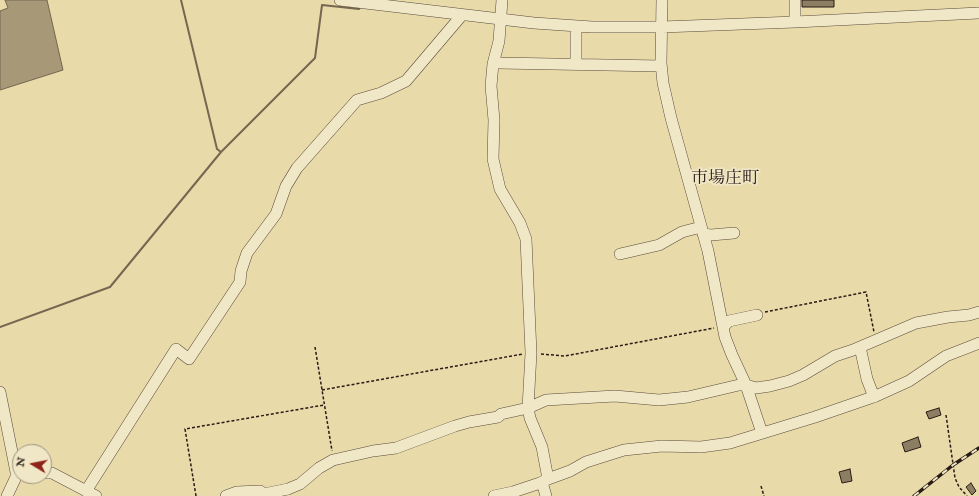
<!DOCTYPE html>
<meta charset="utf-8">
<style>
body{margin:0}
#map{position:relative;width:979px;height:496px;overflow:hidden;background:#e8daa9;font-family:"IM FELL English",serif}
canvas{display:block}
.north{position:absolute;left:12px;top:444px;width:40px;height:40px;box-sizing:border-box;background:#f0e7c7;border:1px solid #a09580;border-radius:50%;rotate:280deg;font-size:11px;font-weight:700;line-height:16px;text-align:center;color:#291b15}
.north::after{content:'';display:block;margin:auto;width:14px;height:18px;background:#8f2418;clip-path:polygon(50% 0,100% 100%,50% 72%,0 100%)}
</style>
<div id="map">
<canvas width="979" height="496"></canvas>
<div class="north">N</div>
</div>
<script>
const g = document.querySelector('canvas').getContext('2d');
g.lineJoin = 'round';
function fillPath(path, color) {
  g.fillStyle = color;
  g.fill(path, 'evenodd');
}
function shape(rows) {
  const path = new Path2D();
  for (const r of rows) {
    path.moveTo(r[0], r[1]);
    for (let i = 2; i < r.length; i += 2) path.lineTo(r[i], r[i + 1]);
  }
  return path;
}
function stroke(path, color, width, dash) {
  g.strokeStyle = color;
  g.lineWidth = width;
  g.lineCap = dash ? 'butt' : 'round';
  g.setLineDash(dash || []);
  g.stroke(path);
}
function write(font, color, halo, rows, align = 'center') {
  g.font = font + ' "IM FELL English","Noto Serif JP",serif';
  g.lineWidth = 3.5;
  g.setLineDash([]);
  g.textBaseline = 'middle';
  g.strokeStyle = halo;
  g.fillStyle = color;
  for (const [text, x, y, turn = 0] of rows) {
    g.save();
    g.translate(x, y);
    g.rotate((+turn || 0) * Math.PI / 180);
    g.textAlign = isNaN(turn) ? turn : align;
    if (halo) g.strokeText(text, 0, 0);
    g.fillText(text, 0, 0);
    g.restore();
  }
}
const water = shape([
 [5,0,47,0,63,70,0,90,0,11,8,8,5,0]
]);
const stream = shape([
 [181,0,217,149,221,152],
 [0,327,110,287,221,152,315,58,322,5,359,9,361,6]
]);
const building = shape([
 [802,0,834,0,834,7,802,7,802,0],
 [939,408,941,415,929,419,926,412,939,408],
 [918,437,921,447,905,452,902,443,918,437],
 [850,469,852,481,842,483,839,472,850,469],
 [971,483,976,491,972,495,966,487,971,483]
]);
const path = shape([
 [765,312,866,292,874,332],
 [315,347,332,451],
 [541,354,565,356,714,328],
 [322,390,523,354],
 [946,415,955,478,959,487,967,496],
 [761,486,764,496],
 [196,496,185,429,324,405]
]);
const minor = shape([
 [340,0,534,23,592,27,662,27,795,22,979,13],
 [502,0,499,41,493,64,491,86,494,120,493,159,500,189,520,223,526,239,531,353,528,408,530,418,542,447,548,479],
 [662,0,661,63,663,83,671,118,708,251,725,337,732,355,746,385,762,433],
 [795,22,795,0],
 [576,26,576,64],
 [494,60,499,63,661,66],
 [703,234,711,235,734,233],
 [620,254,659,245,682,232,701,227],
 [724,326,729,321,757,315],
 [860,347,867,379,874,397],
 [0,392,16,472,16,477,7,496],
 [44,473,52,473,96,496],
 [542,482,546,496],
 [86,491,176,349,189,359,240,282,241,271,247,253,276,214,286,186,297,168,357,100,381,93,406,81,462,15],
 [226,496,237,492,260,491,264,494,288,489,300,484,319,468,333,460,373,451,396,448,455,426,469,422,498,417,501,414,528,408,546,400,615,396,659,400,688,397,739,385,746,385,756,388,770,386,789,381,803,375,835,356,853,350,916,323,948,317,969,315,979,312],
 [494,496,513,492,540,483,548,479,570,471,586,462,624,450,662,446,701,447,730,443,815,417,876,396,909,381,946,356,979,343]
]);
const rail = shape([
 [914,496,953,465,979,448]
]);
const quarterNames = [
 ["市場庄町",725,180]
];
fillPath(water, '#a79977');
stroke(water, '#756750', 1);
stroke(stream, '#756750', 2);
fillPath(building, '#8c7e62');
stroke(building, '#291b15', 1);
stroke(minor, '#594b3a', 12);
stroke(path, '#291b15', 1.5, [3, 2]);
stroke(minor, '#f0e7c7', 11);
stroke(rail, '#291b15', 3.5);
stroke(rail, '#f0e7c7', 2, [6]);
write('17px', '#291b15', '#f0e7c7', quarterNames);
</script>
